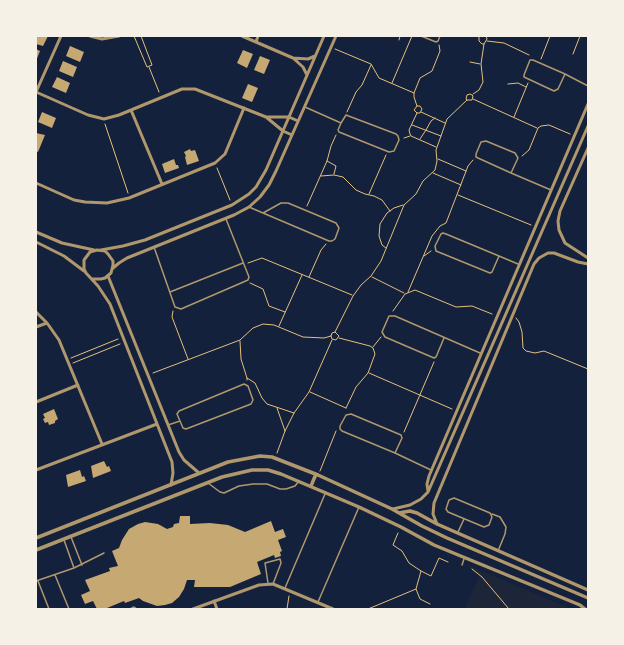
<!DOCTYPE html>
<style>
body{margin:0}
#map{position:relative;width:624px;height:645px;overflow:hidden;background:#14213d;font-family:Signika,sans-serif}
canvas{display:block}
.frame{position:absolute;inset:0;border:37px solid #f6f1e7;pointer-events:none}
</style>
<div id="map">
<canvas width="624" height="645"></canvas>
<div class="frame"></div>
</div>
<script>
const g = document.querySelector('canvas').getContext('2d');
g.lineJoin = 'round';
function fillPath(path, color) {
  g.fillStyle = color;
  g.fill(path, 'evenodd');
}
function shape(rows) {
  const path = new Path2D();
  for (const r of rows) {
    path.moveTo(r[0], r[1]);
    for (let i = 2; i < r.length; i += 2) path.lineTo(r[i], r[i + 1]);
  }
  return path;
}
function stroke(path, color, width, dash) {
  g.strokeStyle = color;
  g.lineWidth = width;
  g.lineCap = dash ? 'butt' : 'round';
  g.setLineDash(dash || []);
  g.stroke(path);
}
const green = shape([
 [468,565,571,609,465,609,480,574,468,567]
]);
const building = shape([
 [36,36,48,36,43,46,36,44],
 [70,46,84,52,80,62,66,56],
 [36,49,40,51,36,61],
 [243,50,253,54,247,68,237,63],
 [260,56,270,60,264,74,254,70],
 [63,61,77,67,73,77,59,71],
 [57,77,70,83,66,93,52,87],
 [248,84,258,88,252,102,242,98],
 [42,112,56,118,52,128,38,122],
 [36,133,45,135,38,152,36,151],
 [190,149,191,151,195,150,199,161,187,165,185,157,186,156,184,152],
 [174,159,176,165,178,165,179,168,165,173,162,164],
 [54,409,58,419,55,421,55,423,49,425,48,422,45,423,43,419,45,418,43,414],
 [104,461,107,467,109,466,111,471,93,478,91,466],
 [80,470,82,477,84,476,86,481,68,487,66,475],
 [180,516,190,516,190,524,210,523,228,525,245,532,271,521,275,532,283,529,286,537,278,540,282,551,280,552,281,556,275,558,274,555,257,562,261,574,230,587,194,587,195,580,187,580,184,589,179,597,172,603,165,605,157,606,143,601,139,598,125,603,124,601,107,608,107,609,97,609,93,601,85,604,81,595,90,591,85,580,110,571,109,568,118,566,112,551,119,548,122,540,129,529,138,524,145,522,158,524,167,529,173,527,174,524,179,523]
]);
const path = shape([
 [134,36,147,67,152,65,141,36],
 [479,37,479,41,482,44,484,44,487,39,486,36],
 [399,40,400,36],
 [487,41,504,43,529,55],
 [335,49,371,64,379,78,414,93],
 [573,54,580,36],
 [541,59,550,36],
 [470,62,480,64],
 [149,67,159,92],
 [392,83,412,36],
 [508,84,518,83,526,87],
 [473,94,479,90,483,82,481,64,484,44],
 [473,99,537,128],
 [417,106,414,110,417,113,420,113,422,109,420,106,417,106,414,97,414,93,420,78,432,71,440,51,439,45],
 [347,112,356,92,362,85,371,65],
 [421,112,445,123],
 [417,113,409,130,410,134,411,136,436,147],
 [514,117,528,83],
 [105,124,128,193],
 [412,125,441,136],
 [404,138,410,136],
 [420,139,426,130,431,121,435,118],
 [522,156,529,150,538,128,541,126,549,125,570,134],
 [438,159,466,171],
 [327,161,336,166,334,174],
 [217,168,230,200],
 [433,173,461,185],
 [321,176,334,175,343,177,356,190,365,194,374,196,382,200,390,211],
 [369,194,386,155],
 [458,195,531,225],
 [307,206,327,161,331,146,336,135],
 [386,248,382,245,379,236,380,224,387,213,394,208,403,205],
 [424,256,431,251],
 [248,263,262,258,352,295],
 [309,277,321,250,326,244],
 [372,277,404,293],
 [250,283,263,289,269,306,285,312],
 [408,292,432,236,440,226,446,223,468,166,473,160],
 [173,311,172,317,188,359],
 [393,311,405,294,415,290,456,307,472,306,492,314],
 [516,318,519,322,522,332,523,348,526,351,535,353,544,351,588,369],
 [279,326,302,275],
 [335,332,353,296,361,285,371,276,381,261,404,205,416,194,423,181,435,170,437,161,436,150,447,119,467,100,472,100,473,96,472,95,470,94,467,95,466,99,467,100],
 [339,338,370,346,373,348,375,354,368,373,356,387,346,408],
 [240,341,241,359,247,378,247,380],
 [373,347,381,337],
 [71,358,118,339],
 [73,363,120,344],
 [153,373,240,340,253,328,263,324,274,325,303,337,324,338,331,336,332,333,335,332,339,336,336,340,332,339,331,336],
 [369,373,452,409],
 [247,378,255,383,262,398,267,404,294,413],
 [310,392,346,408],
 [277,408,285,431],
 [404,432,434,362],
 [277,453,285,431,294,413,309,392,332,340],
 [320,471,336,431],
 [398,533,393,545,402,551,409,563,421,571,416,589],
 [472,569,482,577,509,609],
 [421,571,431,576,439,558,448,562],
 [287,609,289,596],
 [368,609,416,589,420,599,430,604]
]);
const service = shape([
 [421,36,436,42,438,41,440,36],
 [530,60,533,60,565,74,558,89,554,91,524,77,524,75,530,60],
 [565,74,588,86],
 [305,107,341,123],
 [346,115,396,134,398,136,399,140,394,151,389,152,339,132,338,130,341,123,346,115],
 [511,173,518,158,515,153,486,141,481,142,476,154,476,157,478,158,511,173,551,190],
 [281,203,288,203,336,223,339,228,335,239,332,241,329,241,263,213,281,203],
 [249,207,263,213],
 [154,247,175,307,181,309,248,280,249,277,226,219],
 [499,256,492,272,490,273,436,251,435,246,441,234,443,233,446,234,499,256,518,264],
 [170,292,243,263],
 [444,338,436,357,434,358,385,337,382,332,389,316,395,316,480,353],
 [244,384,248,386,253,400,251,404,186,429,183,428,177,414,179,411,244,384],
 [168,425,180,421],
 [395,453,402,438,401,435,351,414,346,415,340,426,340,429,342,431,395,453,431,470],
 [208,483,220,492,224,493,239,486,253,484,267,484,280,489,286,489,295,486,299,481],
 [454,498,490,513,492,517,489,525,484,527,448,512,446,509,449,500,454,498],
 [492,514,500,517,506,527,505,534,498,551],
 [458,532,464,519],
 [71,537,82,565],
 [64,540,74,568],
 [462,565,464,559],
 [55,575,69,609],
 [36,581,74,568,104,553],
 [38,581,49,609],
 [268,583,265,563,280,559,281,563,273,584],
 [285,588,325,494],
 [318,602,359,507],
 [130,609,134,607,137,609]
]);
const minor = shape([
 [90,36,102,39,119,36],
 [242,36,293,58,303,67,307,75],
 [256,42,258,36],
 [293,58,308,59,315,56],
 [36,92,88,115,104,119,119,115,182,89,195,89,266,117,283,131,292,135],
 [36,92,61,36],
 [131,110,162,184],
 [266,117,289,117,298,121],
 [588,148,560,211,558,221,559,230,565,243,588,258],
 [36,183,74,200,85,202,107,203,129,198,215,163,225,154,244,108],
 [36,232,62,243,94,250],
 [36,242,64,256,84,271],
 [101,250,123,246,145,240,232,205,249,194,256,187,266,170,324,36],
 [112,269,119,263,127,258,234,215,249,207,260,197,269,185,276,171,336,36],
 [108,276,179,452,184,460,199,473],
 [92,279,101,279,105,278,111,273,113,265,113,261,108,254,105,251,97,250,90,252,84,260,84,269,86,273,98,286,110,304,172,462,173,473,171,485],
 [36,312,47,323,59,340,102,444],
 [36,327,47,323],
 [36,402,78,385],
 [36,470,157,424],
 [428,491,427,484,429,476,588,104],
 [393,509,410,505,421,499,428,492,588,126],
 [437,524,433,514,434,503,534,264,539,258,548,253,554,253,578,262,588,264],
 [214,601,217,609],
 [193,609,259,585,273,584,333,609]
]);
const tertiary = shape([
 [311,486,316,474],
 [399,513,410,511,417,513,437,524,588,590],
 [36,538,228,462,260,456,272,457,318,475,392,509,422,526,447,538,588,598],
 [36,550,222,477,252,470,268,470,281,474,359,507,401,527,434,545,580,605,585,609]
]);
fillPath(green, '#1d2539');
fillPath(building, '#c6a872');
stroke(path, '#e5c07b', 1);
stroke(service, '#b1986c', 1.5);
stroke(minor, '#b1986c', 3);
stroke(tertiary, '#b1986c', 3.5);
</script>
